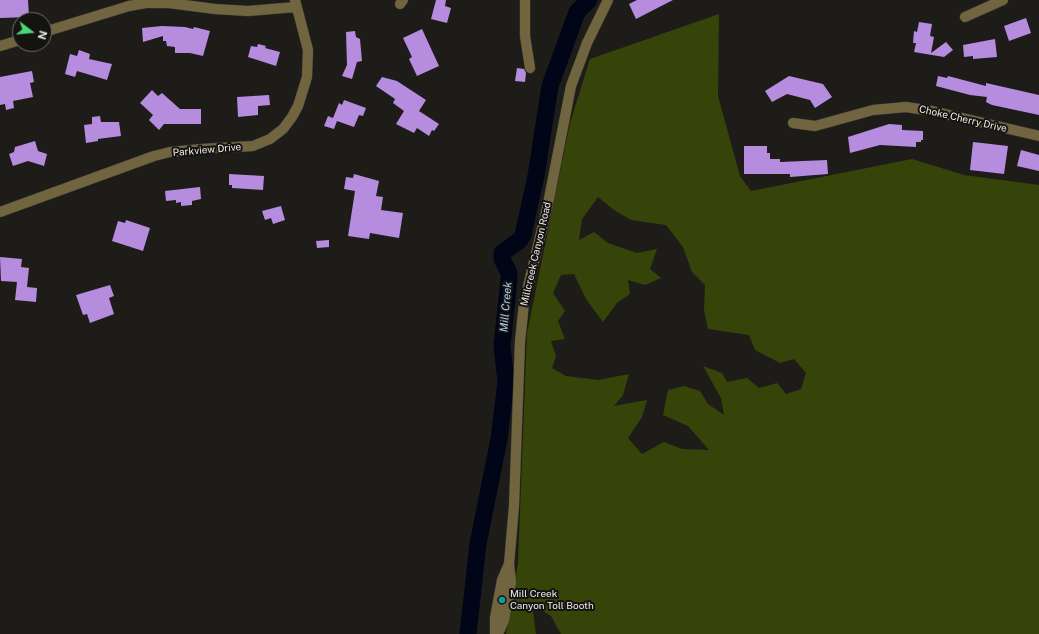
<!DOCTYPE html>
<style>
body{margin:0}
#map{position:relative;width:1039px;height:634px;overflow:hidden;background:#1e1c18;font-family:"Public Sans",sans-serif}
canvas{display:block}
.north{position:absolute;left:12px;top:12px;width:40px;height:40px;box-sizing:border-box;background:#151310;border:1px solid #6b6967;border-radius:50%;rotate:106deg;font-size:11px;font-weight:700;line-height:16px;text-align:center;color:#edebe9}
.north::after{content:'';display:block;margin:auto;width:14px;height:18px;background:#49d778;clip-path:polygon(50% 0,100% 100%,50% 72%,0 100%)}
</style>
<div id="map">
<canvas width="1039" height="634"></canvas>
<div class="north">N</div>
</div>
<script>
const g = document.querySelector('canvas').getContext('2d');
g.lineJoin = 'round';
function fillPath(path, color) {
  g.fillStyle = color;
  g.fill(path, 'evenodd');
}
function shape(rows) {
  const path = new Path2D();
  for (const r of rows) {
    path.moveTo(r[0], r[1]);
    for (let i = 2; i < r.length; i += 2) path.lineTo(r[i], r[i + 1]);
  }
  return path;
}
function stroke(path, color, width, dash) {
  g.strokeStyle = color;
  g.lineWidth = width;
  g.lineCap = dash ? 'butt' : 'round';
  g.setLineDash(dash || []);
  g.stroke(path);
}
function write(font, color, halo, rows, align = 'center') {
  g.font = font + ' "Public Sans",sans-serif';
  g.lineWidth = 4;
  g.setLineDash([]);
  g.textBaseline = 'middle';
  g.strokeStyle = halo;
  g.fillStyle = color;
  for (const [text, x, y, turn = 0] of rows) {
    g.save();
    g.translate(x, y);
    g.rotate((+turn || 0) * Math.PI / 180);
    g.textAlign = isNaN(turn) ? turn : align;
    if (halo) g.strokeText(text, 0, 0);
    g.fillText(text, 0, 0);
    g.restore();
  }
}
const green = shape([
 [719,14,718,96,740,176,751,191,912,159,964,175,1039,185,1039,634,561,634,551,616,532,604,536,634,506,634,518,563,527,333,570,123,590,59],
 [598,197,614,210,631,220,666,225,683,247,692,272,705,285,704,310,708,329,749,335,755,350,780,363,794,359,806,373,801,389,786,394,777,383,759,388,747,378,727,382,722,373,703,366,721,398,724,415,708,404,700,391,684,386,668,390,663,415,688,426,709,450,682,449,664,442,642,454,628,438,642,417,647,400,614,406,623,395,629,374,598,380,566,376,552,368,556,356,551,341,565,339,558,321,565,311,553,293,561,275,574,274,586,299,603,322,617,303,630,294,628,280,645,285,661,278,650,269,657,249,637,253,608,243,594,232,579,240,582,219]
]);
const river = shape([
 [468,634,478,544,499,439,506,381,502,346,509,279,509,273,502,259,502,253,520,240,523,235,536,176,550,86,577,12,589,0]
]);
const building = shape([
 [0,0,28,0,29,17,0,18],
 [436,0,446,0,445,6,451,8,447,23,431,19],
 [637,0,673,0,636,19,629,4],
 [1026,18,1031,33,1009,41,1004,26],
 [919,22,932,24,930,36,934,37,931,53,946,42,953,50,944,57,914,52,916,43,913,43,914,31,917,32],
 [162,26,185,27,193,29,194,27,210,31,203,56,190,53,175,53,175,47,167,46,166,41,163,41,163,36,143,42,142,28],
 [422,29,439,66,417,76,409,59,412,57,403,38],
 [355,31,356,37,360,39,362,61,357,62,352,79,342,76,347,65,346,32],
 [995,39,997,57,973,59,973,56,964,57,963,45],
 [258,44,266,46,265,48,280,52,276,66,248,57,251,46,257,47],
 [79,50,90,54,89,59,112,64,107,80,77,71,75,77,65,74,70,54,77,56],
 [517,68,524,69,526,73,525,82,515,81],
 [32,71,34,82,30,83,33,97,13,101,14,108,6,110,5,104,0,105,0,77],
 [789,76,823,84,832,97,815,108,810,100,787,94,772,102,765,91],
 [938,76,947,78,948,76,986,86,986,83,1039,95,1039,115,992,105,986,102,987,97,970,95,936,86],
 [382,77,397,81,426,100,419,111,439,124,434,131,432,130,429,136,417,128,414,133,396,124,404,111,393,103,395,99,376,86],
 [152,90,158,96,162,93,180,109,201,109,201,124,164,124,159,130,149,120,153,115,140,103],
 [269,95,270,105,258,106,258,115,238,117,237,97],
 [344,100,366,108,363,116,359,115,354,127,337,121,334,129,324,126,328,116,333,118,339,103,342,105],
 [100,116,101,122,119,122,121,136,98,139,98,141,86,143,84,125,92,124,92,117],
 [889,124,902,125,902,130,923,131,923,140,921,140,921,142,916,142,916,147,880,145,850,153,848,137],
 [35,141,38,151,47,154,44,166,28,161,13,166,9,154,14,152,15,147],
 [973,142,1008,146,1004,174,970,170],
 [744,146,767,146,767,153,770,153,770,159,780,159,780,162,827,160,828,174,790,177,790,174,744,174],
 [1021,150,1039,155,1039,171,1017,166],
 [229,174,264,176,263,190,232,188,232,185,229,185],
 [354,174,379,181,376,196,383,197,381,210,403,213,399,238,370,233,369,239,348,236,355,191,344,189,346,177,353,178],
 [200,187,201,199,192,201,192,205,181,206,181,202,176,203,176,200,166,201,165,191],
 [281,206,285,220,273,224,271,218,265,220,262,211],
 [126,220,150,228,143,251,112,241,118,221,125,223],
 [329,240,329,247,317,248,316,241],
 [0,257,22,259,21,267,29,268,27,287,37,288,36,302,15,300,17,282,1,281],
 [110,285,114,296,109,298,114,314,90,323,87,314,83,315,76,295]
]);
const minor = shape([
 [525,0,525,36,530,68],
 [400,4,403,0],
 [965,17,1003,0],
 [44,32,129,6,146,3,169,3,215,9,248,11,296,7],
 [0,46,20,40],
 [793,123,815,126,873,110,906,107,932,111,1039,136],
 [0,212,154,156,170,152,202,149,253,146,270,139,283,129,292,117,298,106,307,77,308,50,295,0],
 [495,634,495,618,502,580,509,564],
 [498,634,504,620,511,582,509,564,514,506,520,342,524,303,548,204,571,86,587,43,608,0]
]);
const markers = [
 [502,600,4,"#0f9aa8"]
];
const streetNames = [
 ["Choke Cherry Drive",963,119,13],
 ["Parkview Drive",207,150,-5],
 ["Millcreek Canyon Road",536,254,-77]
];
const poiNames = [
 ["Mill Creek",510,594],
 ["Canyon Toll Booth",510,606]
];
const waterNames = [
 ["Mill Creek",506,307,-85]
];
fillPath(green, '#364409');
stroke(river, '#000517', 17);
fillPath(building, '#b68cdf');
stroke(minor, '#3b3935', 11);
stroke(minor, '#716540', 10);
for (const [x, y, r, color] of markers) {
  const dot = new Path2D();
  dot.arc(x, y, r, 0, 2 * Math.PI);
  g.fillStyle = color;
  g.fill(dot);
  stroke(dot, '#151310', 1.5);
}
write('10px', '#edebe9', '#151310', streetNames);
write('10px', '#edebe9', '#151310', poiNames, 'left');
write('italic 11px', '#acd0f3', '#151310', waterNames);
</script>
